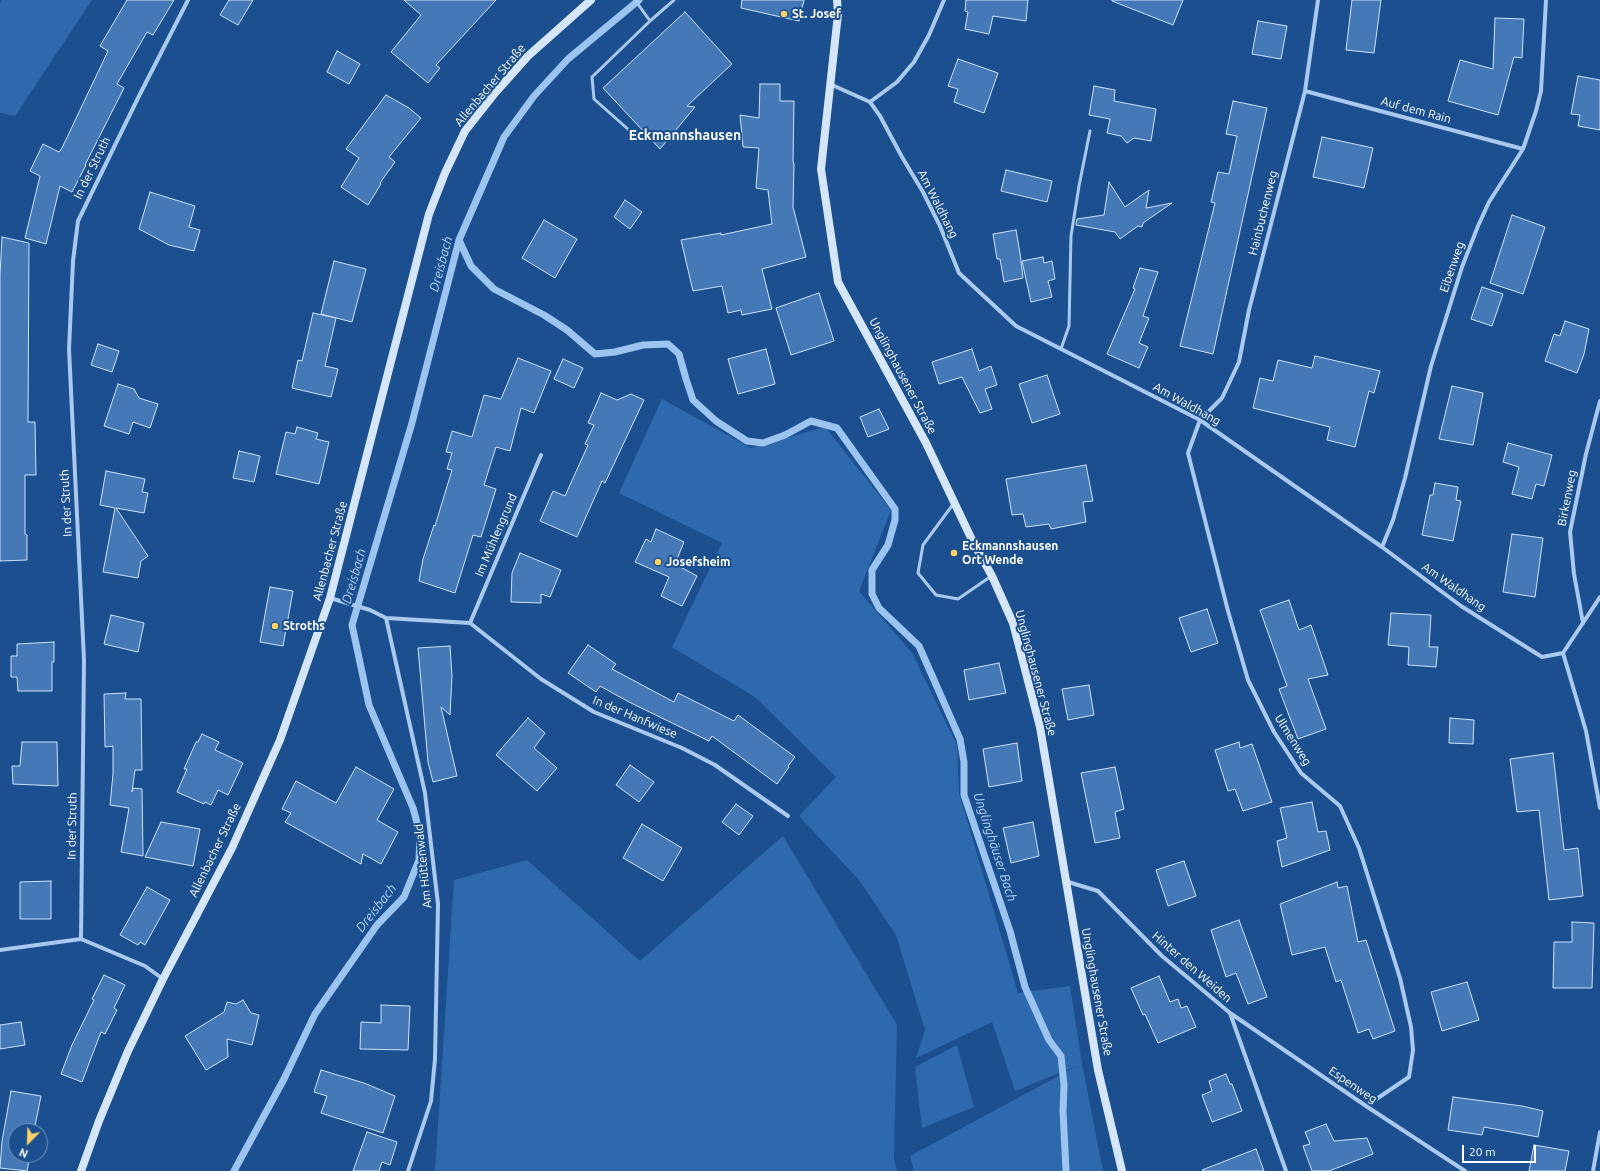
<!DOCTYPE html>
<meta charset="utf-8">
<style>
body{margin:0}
#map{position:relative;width:1600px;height:1171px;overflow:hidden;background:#1b4f8f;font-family:Ubuntu,sans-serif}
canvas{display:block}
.north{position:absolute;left:8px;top:1123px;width:40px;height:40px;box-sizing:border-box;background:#1b4f8f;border:1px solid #7695bc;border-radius:50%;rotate:203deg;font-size:11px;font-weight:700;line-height:16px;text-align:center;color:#fff}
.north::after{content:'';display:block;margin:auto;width:14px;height:18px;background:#ffd166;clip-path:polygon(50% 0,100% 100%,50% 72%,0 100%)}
.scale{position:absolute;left:1462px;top:1145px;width:74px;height:18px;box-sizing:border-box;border:2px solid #fff;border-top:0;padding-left:5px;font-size:12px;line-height:14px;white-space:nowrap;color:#fff;-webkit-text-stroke:3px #1b4f8f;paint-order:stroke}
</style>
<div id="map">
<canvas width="1600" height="1171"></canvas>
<div class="north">N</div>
<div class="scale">20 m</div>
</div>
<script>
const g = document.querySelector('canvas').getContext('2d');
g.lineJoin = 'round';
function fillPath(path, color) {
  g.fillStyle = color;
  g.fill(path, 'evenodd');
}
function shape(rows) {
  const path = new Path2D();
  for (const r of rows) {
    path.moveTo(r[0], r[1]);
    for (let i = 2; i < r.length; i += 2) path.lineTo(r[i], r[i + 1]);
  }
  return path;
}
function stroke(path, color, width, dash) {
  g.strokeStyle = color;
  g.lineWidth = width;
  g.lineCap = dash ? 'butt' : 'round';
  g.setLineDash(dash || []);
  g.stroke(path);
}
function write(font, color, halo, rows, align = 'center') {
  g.font = font + ' Ubuntu,sans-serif';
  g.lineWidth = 4;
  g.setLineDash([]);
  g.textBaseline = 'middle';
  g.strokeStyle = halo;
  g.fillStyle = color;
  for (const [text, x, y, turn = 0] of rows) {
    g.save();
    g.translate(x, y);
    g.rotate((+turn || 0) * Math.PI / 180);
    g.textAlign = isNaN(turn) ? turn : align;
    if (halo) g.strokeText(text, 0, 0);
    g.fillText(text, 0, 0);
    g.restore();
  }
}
const green = shape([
 [2,0,92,0,15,116,0,113,0,3],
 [662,399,751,448,825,427,891,510,859,591,912,653,957,745,959,793,1018,993,1070,986,1082,1064,1103,1171,914,1171,910,1156,1077,1066,1015,1091,992,1022,916,1058,925,1030,896,935,859,880,799,816,836,777,755,697,672,647,722,543,619,493],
 [783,836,897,1025,894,1158,897,1171,435,1171,454,880,527,860,640,961],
 [957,1045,974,1107,922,1128,915,1067]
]);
const stream = shape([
 [459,240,471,266,494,289,544,315,567,330,595,354,615,352,643,345,668,344,679,354,686,379,693,400,716,421,747,441,763,443,785,435,811,421,837,428,895,509,895,520,888,545,872,570,872,594,879,608,919,646,960,739,964,762,964,795,1010,931,1025,987,1049,1040,1061,1056,1064,1085,1063,1111,1066,1171],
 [234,1171,284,1079,315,1014,377,925,404,897,419,860,420,834,413,808,369,705,352,625,412,423,459,240,504,137,534,96,568,59,639,0]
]);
const building = shape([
 [127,0,174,0,153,35,147,32,117,84,124,88,85,165,86,165,72,192,60,186,46,244,25,238,40,176,30,171,43,144,59,152,62,148,108,51,100,46,127,0],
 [229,0,253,0,238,25,220,15,229,0],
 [404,0,496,0,436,65,440,68,428,83,391,52,421,15,404,0],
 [742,0,804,0,799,21,741,8,742,0],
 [966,0,1028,0,1026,21,993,16,989,34,965,29,968,12,965,11,966,0],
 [1112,0,1183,0,1173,25,1112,1,1112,0],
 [1352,0,1381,0,1374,53,1346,50,1352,0],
 [685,12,732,64,687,106,695,107,660,149,603,88,685,12],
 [1495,18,1524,19,1522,58,1514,57,1498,115,1448,101,1460,60,1493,69,1495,18],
 [1258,21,1287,26,1281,59,1252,54,1258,21],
 [337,51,360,64,349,84,327,72,337,51],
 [958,59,998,73,984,113,954,102,958,89,948,86,958,59],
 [1578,76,1600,80,1600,130,1578,126,1580,115,1571,114,1578,76],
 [760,84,780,84,780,101,794,101,793,162,794,163,793,207,806,257,762,269,772,309,742,315,741,310,728,313,722,286,693,291,681,240,721,233,721,235,772,224,768,190,756,188,759,148,743,147,740,115,759,118,760,84],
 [1094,86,1115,90,1114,101,1156,109,1151,141,1134,138,1127,143,1121,136,1107,133,1110,119,1089,115,1094,86],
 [386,95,409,108,421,118,389,157,395,162,380,183,381,184,368,205,341,187,359,158,346,149,386,95],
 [1233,101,1267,108,1213,354,1180,346,1215,203,1211,202,1218,172,1229,174,1237,136,1226,134,1233,101],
 [1322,137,1373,148,1364,188,1313,177,1322,137],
 [1006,170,1052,181,1047,202,1001,191,1006,170],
 [1109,182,1125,207,1149,190,1146,208,1172,203,1143,223,1142,227,1138,226,1120,239,1115,232,1076,225,1077,219,1104,215,1109,182],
 [150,192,195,206,189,227,200,230,194,251,169,245,139,229,150,192],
 [625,200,642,212,630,229,614,217,625,200],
 [1512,215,1545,227,1523,294,1490,283,1512,215],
 [544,220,577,239,555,278,522,258,544,220],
 [1016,230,1020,253,1023,278,1004,282,1000,259,997,259,993,234,1016,230],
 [2,237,29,243,28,422,35,422,36,475,25,475,25,534,27,535,27,560,0,561,0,275,2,237],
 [1043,257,1044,263,1052,261,1055,279,1048,281,1052,297,1031,302,1022,261,1043,257],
 [334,261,366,269,352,322,321,314,334,261],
 [1140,268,1158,272,1143,316,1149,318,1139,343,1148,347,1139,368,1107,354,1135,289,1133,288,1140,268],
 [1482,287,1503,294,1492,326,1471,319,1482,287],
 [819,293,834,341,791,355,776,308,819,293],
 [313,313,336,318,325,366,338,369,331,397,292,388,298,360,302,361,313,313],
 [1565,321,1589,329,1584,354,1577,373,1545,361,1554,334,1560,336,1565,321],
 [98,344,119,351,112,372,91,365,98,344],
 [766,349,775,384,738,394,728,359,766,349],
 [972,349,979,371,991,366,997,385,985,389,992,409,980,413,962,377,939,384,932,362,972,349],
 [1315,356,1380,371,1374,393,1369,391,1355,447,1327,440,1330,427,1253,408,1260,378,1273,381,1278,360,1312,368,1315,356],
 [518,358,551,371,534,413,521,408,510,451,496,447,484,485,496,489,481,537,473,535,455,593,419,581,423,559,434,525,435,526,452,470,447,469,452,453,446,452,452,431,472,437,484,395,501,399,518,358],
 [563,359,583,368,574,388,554,379,563,359],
 [1047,375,1060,414,1032,423,1019,384,1047,375],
 [118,384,134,389,139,398,158,404,150,428,133,422,129,434,104,426,118,384],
 [1452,386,1483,393,1473,445,1439,439,1452,386],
 [601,393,617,400,631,394,644,400,605,483,602,481,577,537,540,521,553,491,565,496,588,445,585,444,594,425,588,423,601,393],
 [879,409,889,429,868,437,860,417,879,409],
 [297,427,318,433,316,439,329,442,319,484,276,474,286,432,295,434,297,427],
 [1508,443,1552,455,1544,486,1536,484,1532,499,1512,494,1519,467,1503,462,1508,443],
 [239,451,260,456,254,482,233,478,239,451],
 [1086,465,1093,501,1083,502,1086,522,1051,529,1049,524,1026,527,1023,514,1012,515,1006,479,1086,465],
 [106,471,145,479,142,492,148,493,144,513,116,508,148,556,141,561,138,578,103,572,115,508,100,505,106,471],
 [1435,483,1458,487,1456,500,1461,501,1453,541,1422,535,1430,495,1433,495,1435,483],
 [656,529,684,542,675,564,697,576,682,606,661,596,669,577,635,562,646,539,651,542,656,529],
 [1512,534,1543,538,1535,597,1503,592,1512,534],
 [520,553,561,570,550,597,541,594,541,603,511,602,512,573,520,553],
 [270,587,293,591,283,646,260,642,270,587],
 [1289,600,1299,630,1311,625,1328,675,1308,679,1326,729,1298,739,1279,689,1287,686,1260,610,1289,600],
 [1207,609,1218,643,1191,652,1179,618,1207,609],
 [1391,613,1431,615,1429,647,1438,647,1436,667,1408,665,1409,647,1388,645,1391,613],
 [111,615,144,623,138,652,104,644,111,615],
 [54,642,54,662,52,662,52,691,18,691,17,677,11,677,11,656,17,656,17,644,54,642],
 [588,645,616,664,612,669,674,702,678,693,734,721,738,715,795,757,788,766,789,767,777,784,712,736,709,741,629,702,600,686,596,692,568,673,588,645],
 [450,646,452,676,450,715,441,707,457,776,433,782,428,762,418,648,450,646],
 [999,663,1006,693,969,700,964,670,999,663],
 [1089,685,1094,715,1068,720,1062,689,1089,685],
 [126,693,125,699,141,699,142,770,135,770,132,792,133,788,142,789,143,856,121,852,129,808,110,805,113,774,113,746,105,747,104,694,126,693],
 [528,718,545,733,534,748,557,768,537,791,496,755,528,718],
 [1450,718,1474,720,1473,744,1449,743,1450,718],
 [202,734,219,742,215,750,243,763,228,795,218,790,211,805,205,802,204,804,177,792,187,769,184,769,196,742,198,742,202,734],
 [22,742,57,742,58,786,13,784,12,766,20,766,22,742],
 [1239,742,1240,748,1252,744,1272,802,1243,811,1235,789,1228,791,1215,750,1239,742],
 [1017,743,1022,781,989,787,983,749,1017,743],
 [1553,753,1564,850,1578,848,1583,896,1549,900,1539,810,1517,812,1510,759,1553,753],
 [630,765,654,782,639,802,616,785,630,765],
 [356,767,394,789,377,820,398,832,381,864,363,854,361,864,285,822,291,813,282,809,296,781,336,803,356,767],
 [1115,767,1124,809,1115,812,1120,838,1095,843,1081,773,1115,767],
 [1312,802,1318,832,1326,831,1330,850,1282,867,1277,841,1287,838,1280,808,1312,802],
 [736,804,753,816,739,835,722,822,736,804],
 [161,822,200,829,193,866,145,857,161,822],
 [1033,822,1039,856,1011,863,1003,828,1033,822],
 [642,824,682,848,663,881,623,858,642,824],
 [1184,861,1196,896,1168,906,1156,870,1184,861],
 [51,881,51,919,20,919,20,882,51,881],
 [1337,882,1338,888,1347,886,1358,942,1366,940,1395,1031,1373,1039,1369,1029,1358,1033,1341,980,1336,982,1325,947,1292,955,1280,904,1337,882],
 [147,887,170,900,145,945,140,942,138,945,120,935,147,887],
 [1239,920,1267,997,1248,1004,1236,973,1226,977,1211,930,1239,920],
 [1572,922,1594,923,1592,988,1553,988,1554,942,1572,942,1572,922],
 [104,975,125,985,114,1008,117,1010,105,1034,101,1032,82,1082,61,1074,72,1045,94,1000,92,999,104,975],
 [1159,976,1170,1002,1178,999,1181,1008,1187,1006,1196,1027,1158,1043,1145,1014,1143,1015,1131,988,1159,976],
 [1467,982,1479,1020,1442,1031,1431,992,1467,982],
 [243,1000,251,1013,259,1015,252,1045,227,1039,228,1057,206,1070,185,1036,224,1012,227,1002,236,1004,243,1000],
 [381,1005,410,1006,408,1050,360,1049,361,1022,381,1023,381,1005],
 [21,1022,25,1045,0,1049,0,1025,21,1022],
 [321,1070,364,1083,395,1096,383,1133,321,1113,327,1096,314,1092,321,1070],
 [1226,1074,1230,1084,1232,1084,1242,1111,1212,1122,1202,1095,1212,1091,1209,1081,1226,1074],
 [11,1091,41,1096,34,1131,16,1131,16,1155,30,1155,27,1171,0,1168,2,1141,11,1091],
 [1453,1097,1522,1106,1543,1111,1538,1137,1484,1127,1482,1135,1448,1130,1453,1097],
 [1326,1124,1334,1141,1367,1138,1373,1154,1329,1171,1312,1171,1303,1146,1310,1144,1305,1132,1326,1124],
 [367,1132,397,1142,390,1165,382,1162,379,1171,353,1171,367,1132],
 [1534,1145,1569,1151,1565,1171,1529,1171,1534,1145],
 [1256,1149,1264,1171,1203,1171,1202,1170,1256,1149]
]);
const service = shape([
 [635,0,650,21],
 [638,138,594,99,592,77,650,21,674,0],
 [1061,349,1069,326,1071,236,1079,186,1090,131],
 [954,503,923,545,918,573,936,595,958,599,990,577]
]);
const minor = shape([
 [1318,0,1305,91,1249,310,1239,362,1222,398,1200,420,1188,453,1228,611,1248,680,1274,732,1301,773,1340,806,1359,848,1400,978,1411,1027,1413,1050,1409,1077,1366,1106],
 [832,85,870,102,880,116,902,157,923,192,940,226,959,273,1016,326,1200,420,1382,547,1461,606,1542,657,1563,653,1600,597],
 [1305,91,1523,149],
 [870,102,897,82,914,62,929,35,944,0],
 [1382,547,1393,520,1405,478,1431,366,1462,267,1478,226,1489,202,1523,149,1536,111,1541,91,1546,0],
 [330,598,370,610,386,618,470,623,541,679,594,712,682,748,715,765,788,816],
 [386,618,425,793,438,904,435,1059,431,1101,408,1171],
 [470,623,541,455],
 [1583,623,1574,574,1570,532,1586,454,1600,401],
 [1563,653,1586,731,1600,808],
 [1065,881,1098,891,1162,956,1230,1013,1286,1171],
 [0,950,81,939],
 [163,979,145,966,81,939,84,660,69,349,73,261,78,221,138,98,188,0],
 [1230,1013,1366,1106,1465,1171],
 [1593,1171,1600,1132]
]);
const secondary = shape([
 [837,0,838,14,821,169,838,282,926,443,973,542,992,576,1013,623,1040,727,1098,1070,1122,1171],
 [81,1171,99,1121,128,1051,163,979,232,848,280,740,330,598,429,214,445,173,465,131,495,93,528,56,591,0]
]);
const markers = [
 [784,14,4,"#ffd166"],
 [954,553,4,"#ffd166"],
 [658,562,4,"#ffd166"],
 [275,626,4,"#ffd166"]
];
const poiNames = [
 ["St. Josef",792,14],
 ["Eckmannshausen",962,546],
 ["Ort Wende",962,560],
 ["Josefsheim",666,562],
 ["Stroths",283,626]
];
const streetNames = [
 ["Allenbacher Straße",490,85,-50],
 ["Auf dem Rain",1416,110,15],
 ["In der Struth",92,168,-64],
 ["Am Waldhang",938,204,63],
 ["Hainbuchenweg",1263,213,-76],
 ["Eibenweg",1452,267,-71],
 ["Unglinghausener Straße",903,376,62],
 ["Am Waldhang",1187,404,29],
 ["Birkenweg",1567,498,-79],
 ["In der Struth",66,503,-93],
 ["Im Mühlengrund",496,535,-67],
 ["Allenbacher Straße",330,551,-75],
 ["Am Waldhang",1454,587,35],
 ["Unglinghausener Straße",1036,673,75],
 ["In der Hanfwiese",635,717,23],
 ["Ulmenweg",1293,740,58],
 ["In der Struth",72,826,-89],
 ["Allenbacher Straße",215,850,-64],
 ["Am Hüttenwald",423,866,-96],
 ["Hinter den Weiden",1192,967,41],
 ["Unglinghausener Straße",1097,992,80],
 ["Espenweg",1353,1085,34]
];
const waterNames = [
 ["Dreisbach",441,264,-75],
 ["Dreisbach",354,576,-74],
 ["Unglinghäuser Bach",995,847,72],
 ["Dreisbach",376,908,-52]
];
const quarterNames = [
 ["Eckmannshausen",685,135]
];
fillPath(green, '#2e69ad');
stroke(stream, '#9cc4f0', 7);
fillPath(building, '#4478b7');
stroke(building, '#cfe3fa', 1);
stroke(service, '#a9c9ee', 3);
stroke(minor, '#a9c9ee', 4);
stroke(secondary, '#d6e6fa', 8);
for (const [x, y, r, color] of markers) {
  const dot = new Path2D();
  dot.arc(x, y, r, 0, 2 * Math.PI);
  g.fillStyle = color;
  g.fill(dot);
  stroke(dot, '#1b4f8f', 1.5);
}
write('bold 12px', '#fff', '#1b4f8f', poiNames, 'left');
write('12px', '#fff', '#1b4f8f', streetNames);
write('italic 13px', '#b5d3f5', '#1b4f8f', waterNames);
write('bold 14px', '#fff', '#1b4f8f', quarterNames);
</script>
